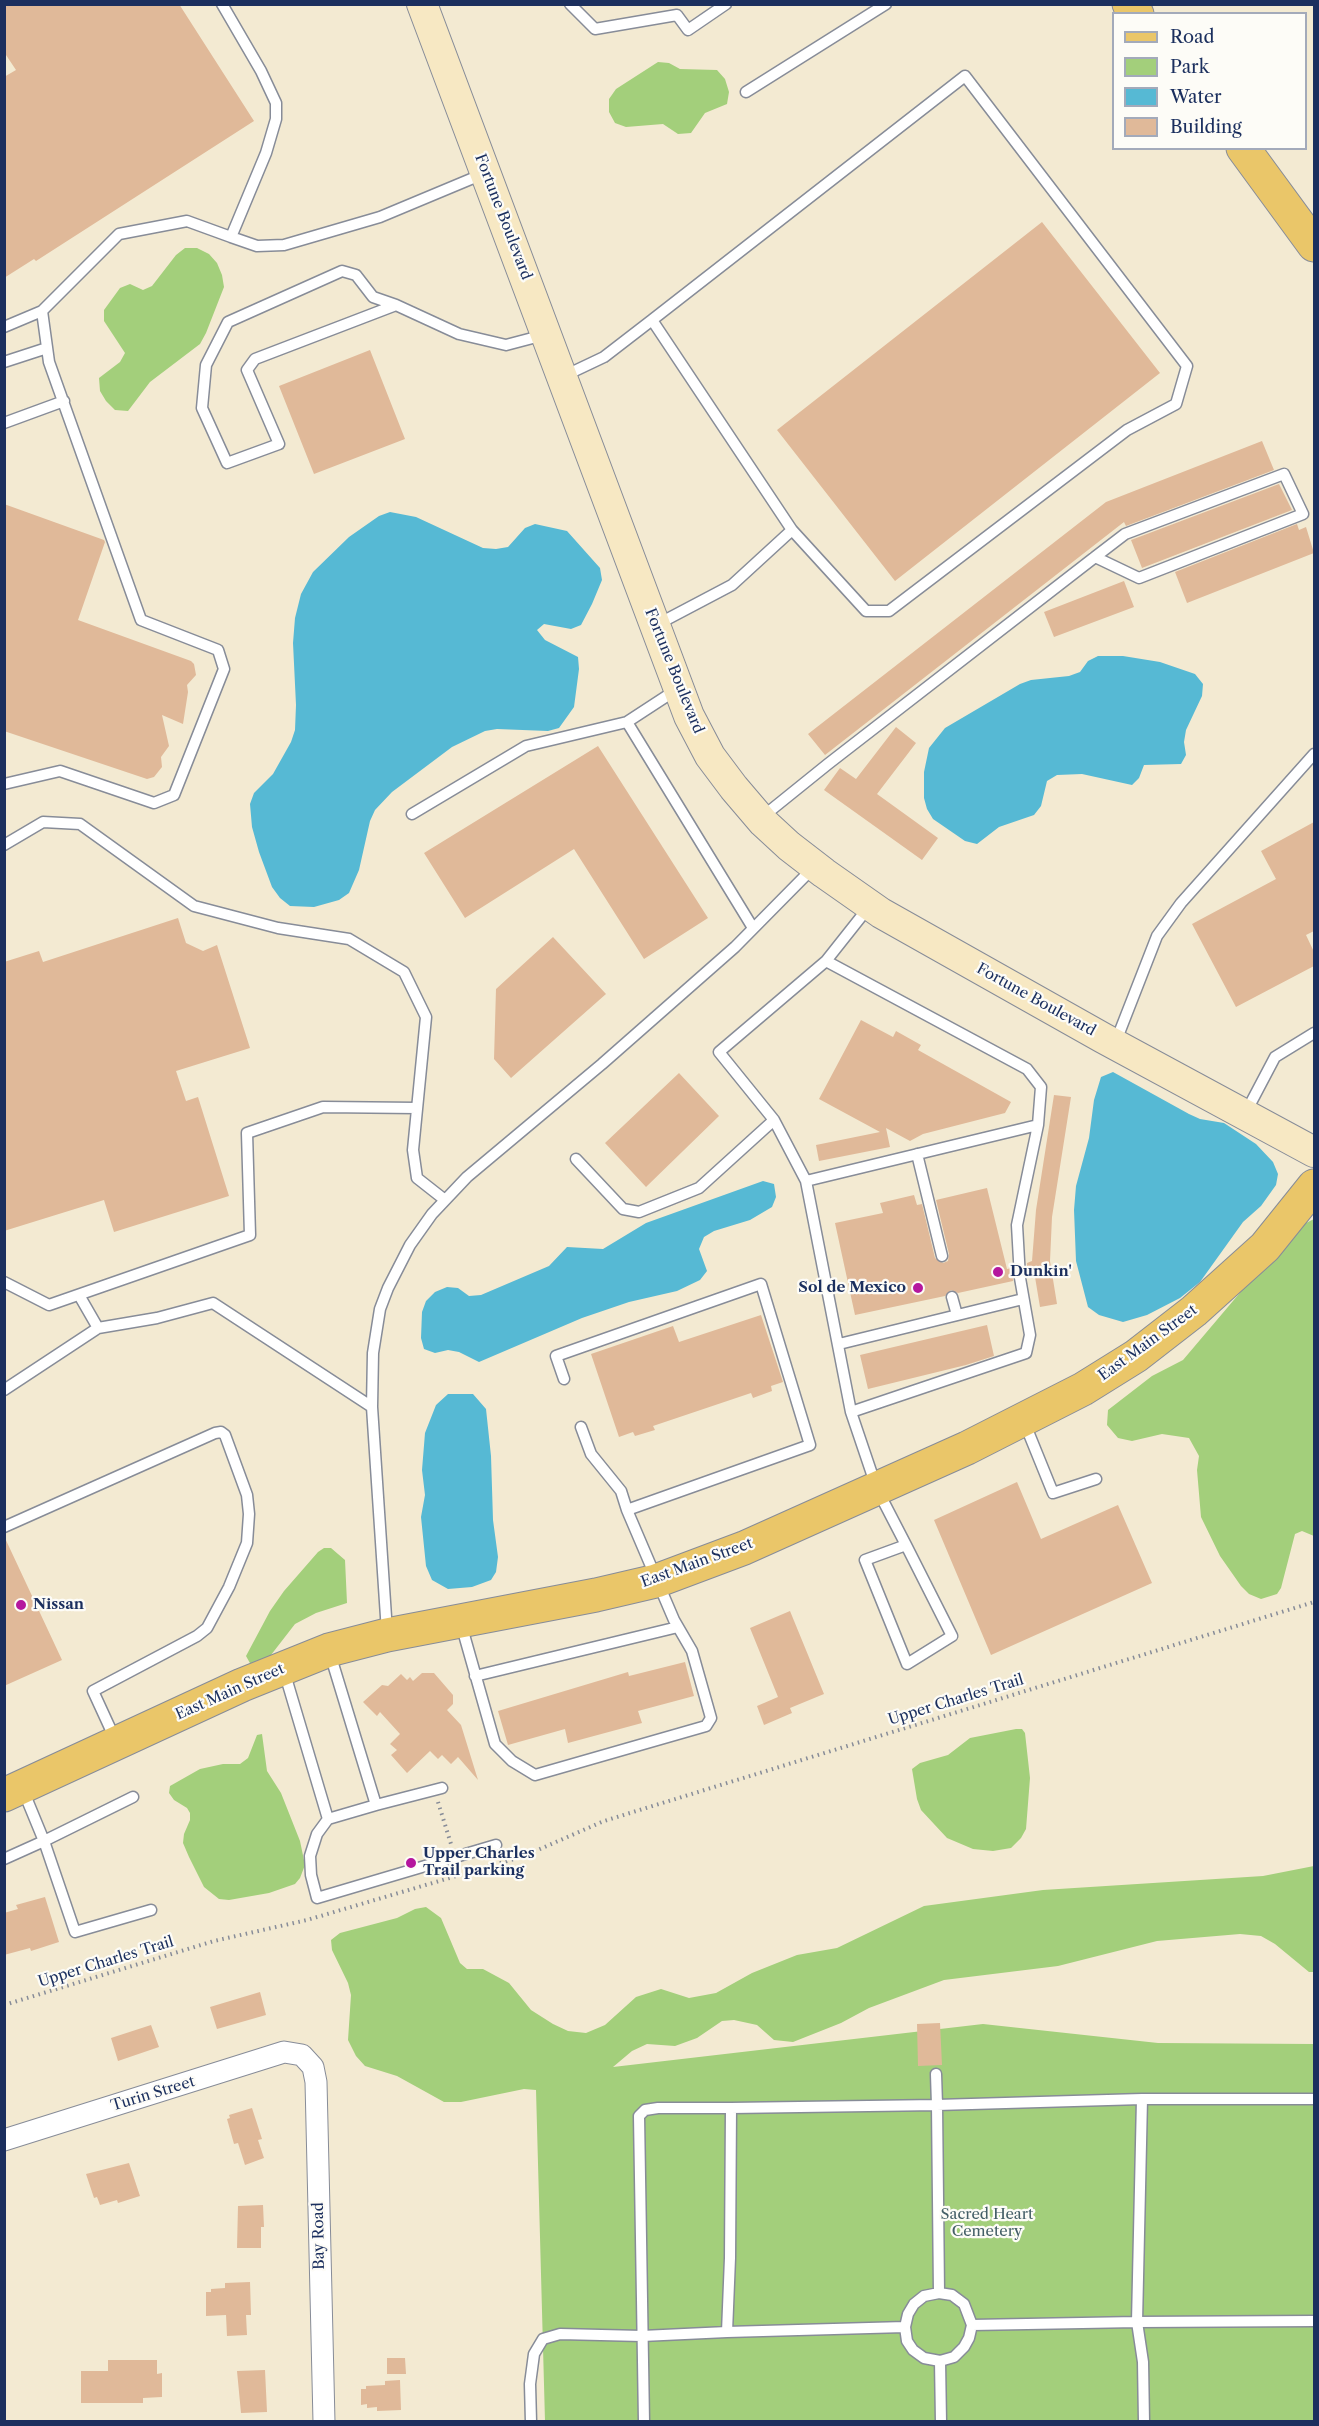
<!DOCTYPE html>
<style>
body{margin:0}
#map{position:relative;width:1319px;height:2426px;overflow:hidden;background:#f3ead2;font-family:"Libre Caslon Text",serif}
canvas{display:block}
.frame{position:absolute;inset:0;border:6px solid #1b2f5e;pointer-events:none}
.legend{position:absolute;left:1112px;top:12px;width:195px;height:138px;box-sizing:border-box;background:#fdfcf7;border:2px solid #a3aaba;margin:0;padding:8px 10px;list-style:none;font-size:18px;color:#1b2f5e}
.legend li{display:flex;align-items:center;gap:12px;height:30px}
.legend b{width:30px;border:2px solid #a3aaba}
</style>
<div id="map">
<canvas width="1319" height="2426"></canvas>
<div class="frame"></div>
<ul class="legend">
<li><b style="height:8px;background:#eac669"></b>Road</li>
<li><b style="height:16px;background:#a3cf7b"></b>Park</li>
<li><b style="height:16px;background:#56b9d4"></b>Water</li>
<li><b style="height:16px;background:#e0b999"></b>Building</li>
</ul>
</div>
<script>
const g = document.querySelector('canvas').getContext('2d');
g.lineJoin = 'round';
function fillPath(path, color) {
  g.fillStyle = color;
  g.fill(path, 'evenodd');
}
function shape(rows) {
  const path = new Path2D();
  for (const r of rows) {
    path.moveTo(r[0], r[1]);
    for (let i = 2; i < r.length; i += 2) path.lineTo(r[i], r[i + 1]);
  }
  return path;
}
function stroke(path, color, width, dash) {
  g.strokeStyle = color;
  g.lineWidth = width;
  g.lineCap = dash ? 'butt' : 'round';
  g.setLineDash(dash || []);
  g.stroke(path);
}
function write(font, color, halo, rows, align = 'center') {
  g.font = font + ' "Libre Caslon Text",serif';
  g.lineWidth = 4.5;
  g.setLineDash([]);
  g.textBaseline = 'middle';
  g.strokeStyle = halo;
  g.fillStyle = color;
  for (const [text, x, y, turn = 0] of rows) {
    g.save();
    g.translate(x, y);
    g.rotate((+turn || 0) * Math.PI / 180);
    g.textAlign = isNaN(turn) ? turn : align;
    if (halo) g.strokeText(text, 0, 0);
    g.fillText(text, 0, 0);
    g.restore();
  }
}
const green = shape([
 [658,62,669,63,680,69,717,70,725,79,729,92,727,104,705,113,691,133,678,134,663,124,626,127,615,123,609,112,609,99,616,89],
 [185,248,197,248,209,254,217,263,222,275,224,287,206,333,200,344,150,382,128,411,115,410,106,401,100,391,99,378,120,362,125,353,104,321,104,310,120,288,130,284,143,290,152,286,176,255],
 [1314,1219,1314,1536,1302,1531,1295,1534,1281,1588,1277,1594,1261,1599,1249,1594,1241,1586,1220,1556,1201,1517,1197,1470,1199,1456,1189,1438,1162,1434,1132,1441,1118,1438,1107,1425,1108,1410,1152,1376,1183,1360,1294,1229],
 [324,1548,331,1548,345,1560,347,1603,316,1613,295,1624,264,1664,251,1665,246,1656,270,1611,284,1591,318,1552],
 [1016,1729,1022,1729,1025,1733,1030,1778,1026,1829,1021,1838,1011,1848,993,1851,973,1849,947,1838,921,1810,917,1799,912,1769,920,1763,948,1755,970,1738],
 [262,1734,267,1771,281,1793,300,1841,305,1865,300,1878,295,1884,269,1893,229,1900,219,1899,204,1887,189,1857,183,1843,184,1834,190,1820,190,1813,187,1808,174,1800,169,1793,170,1786,200,1769,223,1764,240,1764,248,1758,257,1735],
 [1314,1866,1314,1972,1309,1972,1275,1944,1261,1936,1240,1934,1157,1941,1058,1966,944,1980,869,2008,841,2023,793,2042,774,2040,757,2025,734,2020,722,2021,697,2038,675,2046,647,2044,632,2051,613,2067,983,2024,1158,2043,1314,2044,1314,2421,545,2421,536,2090,524,2089,461,2102,444,2102,397,2076,365,2066,356,2056,348,2040,351,1995,348,1983,332,1950,331,1940,340,1933,397,1918,415,1909,426,1907,441,1918,460,1963,467,1969,483,1969,509,1983,531,2010,553,2024,568,2031,586,2033,605,2025,636,1997,661,1989,689,1998,716,1993,752,1973,797,1955,837,1948,924,1906,1043,1890,1263,1876]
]);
const water = shape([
 [390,512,416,517,483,548,496,549,508,547,525,528,535,524,567,531,600,568,602,580,592,604,581,625,571,629,544,624,537,630,545,640,578,657,579,669,574,707,559,728,548,731,497,729,485,731,452,747,392,792,375,810,370,821,359,870,349,893,339,900,314,907,290,906,280,898,272,887,259,852,252,827,250,804,254,793,273,774,291,742,295,730,296,705,293,643,295,618,301,594,313,572,349,537,379,516],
 [1098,656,1123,656,1160,662,1195,674,1203,684,1202,696,1186,730,1184,742,1186,755,1181,764,1144,765,1139,778,1132,785,1082,774,1057,775,1047,781,1041,806,1034,815,999,827,977,844,965,841,933,819,927,809,924,798,924,772,929,748,945,728,1020,684,1031,680,1069,676,1080,672,1088,661],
 [1113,1072,1189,1114,1200,1119,1224,1123,1256,1144,1273,1162,1278,1174,1276,1185,1261,1206,1243,1222,1200,1282,1180,1298,1147,1315,1123,1322,1099,1315,1088,1307,1076,1261,1074,1210,1076,1186,1089,1138,1094,1100,1101,1077],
 [763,1181,774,1184,776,1197,772,1207,750,1220,714,1231,704,1237,699,1249,707,1271,700,1280,677,1291,629,1302,582,1318,479,1362,459,1352,448,1350,435,1353,424,1349,421,1338,422,1312,426,1301,435,1292,447,1287,458,1288,469,1296,481,1295,549,1266,567,1247,603,1249,646,1223],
 [448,1394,473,1394,486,1409,491,1456,493,1520,498,1557,496,1572,491,1580,472,1587,448,1589,432,1580,426,1566,421,1517,425,1495,422,1470,425,1433,436,1405]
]);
const building = shape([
 [4,4,179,4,254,121,36,261,34,259,4,278,4,77,16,70,4,52],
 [1042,222,1160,373,895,581,777,430],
 [370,350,405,439,314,474,279,386],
 [1262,441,1274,470,1126,526,1124,522,825,755,808,734,1106,502],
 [1279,484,1292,510,1142,568,1131,540],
 [4,504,104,540,105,542,78,620,191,661,194,664,196,675,187,685,188,692,183,724,162,715,169,746,161,757,162,767,154,777,147,779,4,731],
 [1297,524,1299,530,1306,527,1314,553,1187,603,1175,572],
 [1124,581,1134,607,1054,637,1044,612],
 [896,727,916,743,877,794,938,838,922,860,824,790,840,768,856,779],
 [598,746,708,918,644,959,574,849,465,918,424,853],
 [1314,822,1314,931,1306,935,1314,952,1314,966,1236,1007,1192,924,1276,879,1261,851],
 [178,918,186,943,203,951,217,945,250,1048,176,1071,186,1101,198,1097,229,1196,114,1232,104,1200,4,1231,4,962,39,951,43,962],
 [553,937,606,994,511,1078,494,1059,496,989],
 [861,1020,893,1037,896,1031,921,1045,918,1050,1011,1102,1005,1113,923,1134,910,1141,886,1128,890,1147,819,1161,816,1145,880,1132,819,1099],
 [679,1073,719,1116,646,1187,605,1143],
 [1054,1095,1071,1097,1052,1217,1050,1261,1057,1304,1040,1307,1035,1277,1028,1278,1027,1263,1032,1261,1036,1210],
 [987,1188,1007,1269,1012,1268,1013,1281,958,1293,951,1290,945,1296,855,1315,835,1223,883,1213,880,1203,914,1195,917,1205,922,1204,935,1258,943,1263,948,1261,949,1254,936,1200],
 [761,1315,783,1382,771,1386,772,1391,753,1398,751,1393,653,1426,655,1430,635,1436,633,1432,619,1437,591,1354,673,1326,679,1342],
 [987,1325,994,1356,966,1365,868,1389,860,1355],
 [1017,1482,1041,1539,1118,1505,1152,1583,991,1655,934,1520],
 [4,1536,62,1660,4,1686],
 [790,1611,824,1694,790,1708,792,1713,764,1725,757,1706,778,1697,750,1628],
 [685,1662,694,1696,638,1711,642,1723,568,1743,565,1729,508,1745,498,1711,628,1672,629,1676],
 [422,1673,434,1673,453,1695,453,1704,447,1710,461,1725,478,1780,458,1757,451,1764,442,1755,438,1759,430,1751,407,1773,391,1755,397,1750,390,1744,400,1734,380,1712,377,1716,363,1702,382,1685,388,1686,401,1674,407,1680,410,1677,413,1681],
 [45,1897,59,1942,31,1951,30,1948,4,1955,4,1913,18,1909,16,1905],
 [260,1992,266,2015,217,2029,210,2007],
 [940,2023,942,2065,918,2066,917,2024],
 [151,2025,159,2047,118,2061,111,2038],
 [252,2108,262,2139,258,2140,264,2158,245,2165,238,2143,234,2144,227,2119,230,2118,229,2115],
 [129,2163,140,2196,118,2203,117,2200,100,2205,97,2197,94,2198,86,2174],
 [263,2205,264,2227,261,2227,261,2248,237,2248,238,2206],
 [250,2282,251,2315,246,2315,247,2335,227,2336,226,2315,206,2316,206,2292,211,2292,211,2289,225,2288,225,2283],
 [387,2358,405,2358,406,2374,387,2374],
 [108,2360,157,2360,157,2374,162,2373,162,2397,143,2398,143,2403,81,2403,81,2371,108,2371],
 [265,2370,267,2412,241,2413,237,2371],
 [400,2380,401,2410,377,2411,377,2407,367,2408,367,2404,361,2405,361,2389,366,2389,366,2386,385,2385,385,2381]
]);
const path = shape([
 [438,1802,451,1844],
 [4,2005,214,1941,307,1920,524,1856,604,1821,1314,1602]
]);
const service = shape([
 [222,4,261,71,276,103,276,119,266,153,231,237,257,246,284,245,380,217,483,174],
 [570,4,595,29,677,15,688,30,726,4],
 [746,92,886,4],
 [396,305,255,359,247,370,279,444,227,463,202,408,206,365,228,322,342,271,356,275,373,297,396,305,459,334,506,345,544,335],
 [4,327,42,311],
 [4,362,47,348],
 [564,376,604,357,652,320],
 [4,423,64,401],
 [658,624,732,585,792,530,652,320,965,76,1187,366,1176,404,1127,430,889,611,866,611,792,530],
 [676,690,627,722,753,928],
 [4,784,60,771,154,803,174,795,224,669,218,650,141,620,49,362,42,311,119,234,187,221,231,237],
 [412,814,526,746,627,722],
 [761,818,828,764,1095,557,1125,534,1284,474,1303,514,1139,578,1095,557],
 [4,845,43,822,80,824,194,906,278,928,349,939,404,972,426,1017,413,1150,417,1178,445,1200],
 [868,908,826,961,719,1052,774,1120,806,1181,851,1412,877,1489,906,1545,952,1636,907,1664,865,1560,906,1545],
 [826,961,1027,1069,1041,1087,1038,1125,1017,1225,1020,1278,1030,1335,1026,1353,851,1412],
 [1116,1041,1157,936,1181,903,1314,754],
 [1245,1114,1275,1057,1314,1033],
 [917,1154,942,1256],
 [576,1159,623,1209,639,1212,699,1188,774,1120],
 [806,1181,1038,1125],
 [4,1282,49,1305,250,1235,247,1133,323,1107,417,1108],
 [79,1295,98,1328],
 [952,1297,957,1315],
 [839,1344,1023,1299],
 [564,1379,556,1356,761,1284,810,1445,627,1510,621,1491,591,1454,581,1427],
 [4,1390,98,1328,157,1318,213,1303,372,1407],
 [1025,1424,1053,1493,1096,1479],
 [4,1527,215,1433,221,1432,225,1435,247,1495,249,1514,247,1543,229,1587,207,1628,197,1636,93,1691,116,1741],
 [461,1624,495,1744,512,1761,535,1775,706,1726,711,1718,692,1651,674,1620,627,1510],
 [387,1632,372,1407,373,1353,380,1309,388,1288,410,1245,432,1214,467,1177,602,1064,735,947,813,868],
 [284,1671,328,1819,376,1805,330,1654],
 [475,1676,678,1627],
 [23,1790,44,1841,133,1797],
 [376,1805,442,1788],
 [328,1819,317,1834,310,1856,311,1875,317,1898,496,1845],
 [4,1859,44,1841,75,1932,151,1910],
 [936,2074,937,2105,1142,2099,1314,2099],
 [1142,2099,1137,2322,1314,2321],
 [731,2108,937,2105,939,2293],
 [905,2327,908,2314,914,2304,924,2296,939,2293,952,2295,964,2304,972,2325],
 [940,2361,941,2422],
 [531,2422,530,2384,534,2354,543,2339,560,2334,642,2336,727,2332],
 [644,2422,639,2116,645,2110,658,2108,731,2108,730,2258,727,2332,905,2327,907,2341,913,2350,924,2358,940,2361,954,2357,964,2347,969,2338,972,2325,1137,2322,1143,2362,1144,2422]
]);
const minor = shape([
 [4,2140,284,2052,302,2055,313,2067,316,2082,324,2422]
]);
const secondary = shape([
 [422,4,689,716,710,756,734,788,763,822,789,846,824,873,881,913,1103,1038,1314,1152]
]);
const primary = shape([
 [4,1795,242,1685,329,1650,387,1635,596,1595,656,1581,744,1548,967,1448,1083,1389,1136,1356,1194,1311,1265,1247,1314,1186]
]);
const motorway = shape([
 [1129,4,1137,14],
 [1243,148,1314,245]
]);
const markers = [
 [998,1272,6,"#b5179e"],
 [918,1288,6,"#b5179e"],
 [21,1605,6,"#b5179e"],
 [411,1863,6,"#b5179e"]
];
const streetNames = [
 ["Fortune Boulevard",503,217,69],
 ["Fortune Boulevard",674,671,68],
 ["Fortune Boulevard",1036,1000,29],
 ["East Main Street",1148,1343,-36],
 ["East Main Street",697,1563,-20],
 ["East Main Street",230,1692,-24],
 ["Upper Charles Trail",956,1700,-17],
 ["Upper Charles Trail",106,1962,-17],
 ["Turin Street",153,2094,-17],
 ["Bay Road",319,2236,-91]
];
const poiNames = [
 ["Dunkin'",1010,1272],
 ["Sol de Mexico",906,1288,"right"],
 ["Nissan",33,1605],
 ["Upper Charles",423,1854],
 ["Trail parking",423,1871]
];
const parkNames = [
 ["Sacred Heart",987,2215],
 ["Cemetery",987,2232]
];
fillPath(green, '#a3cf7b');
fillPath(water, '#56b9d4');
fillPath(building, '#e0b999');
stroke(service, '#878c98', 13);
stroke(minor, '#878c98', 23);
stroke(secondary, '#878c98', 32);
stroke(primary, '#878c98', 35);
stroke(motorway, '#878c98', 35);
stroke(path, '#878c98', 4, [1.5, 4.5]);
stroke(service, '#fff', 10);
stroke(minor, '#fff', 21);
stroke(secondary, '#f7e8c3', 30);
stroke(primary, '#eac669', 33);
stroke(motorway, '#eac669', 33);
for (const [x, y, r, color] of markers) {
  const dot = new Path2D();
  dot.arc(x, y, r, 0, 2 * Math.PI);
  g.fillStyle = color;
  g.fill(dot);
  stroke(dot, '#fdfcf7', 2);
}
write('15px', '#1b2f5e', '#fdfcf7', streetNames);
write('bold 15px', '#1b2f5e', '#fdfcf7', poiNames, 'left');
write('15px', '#445f67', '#fdfcf7', parkNames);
</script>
